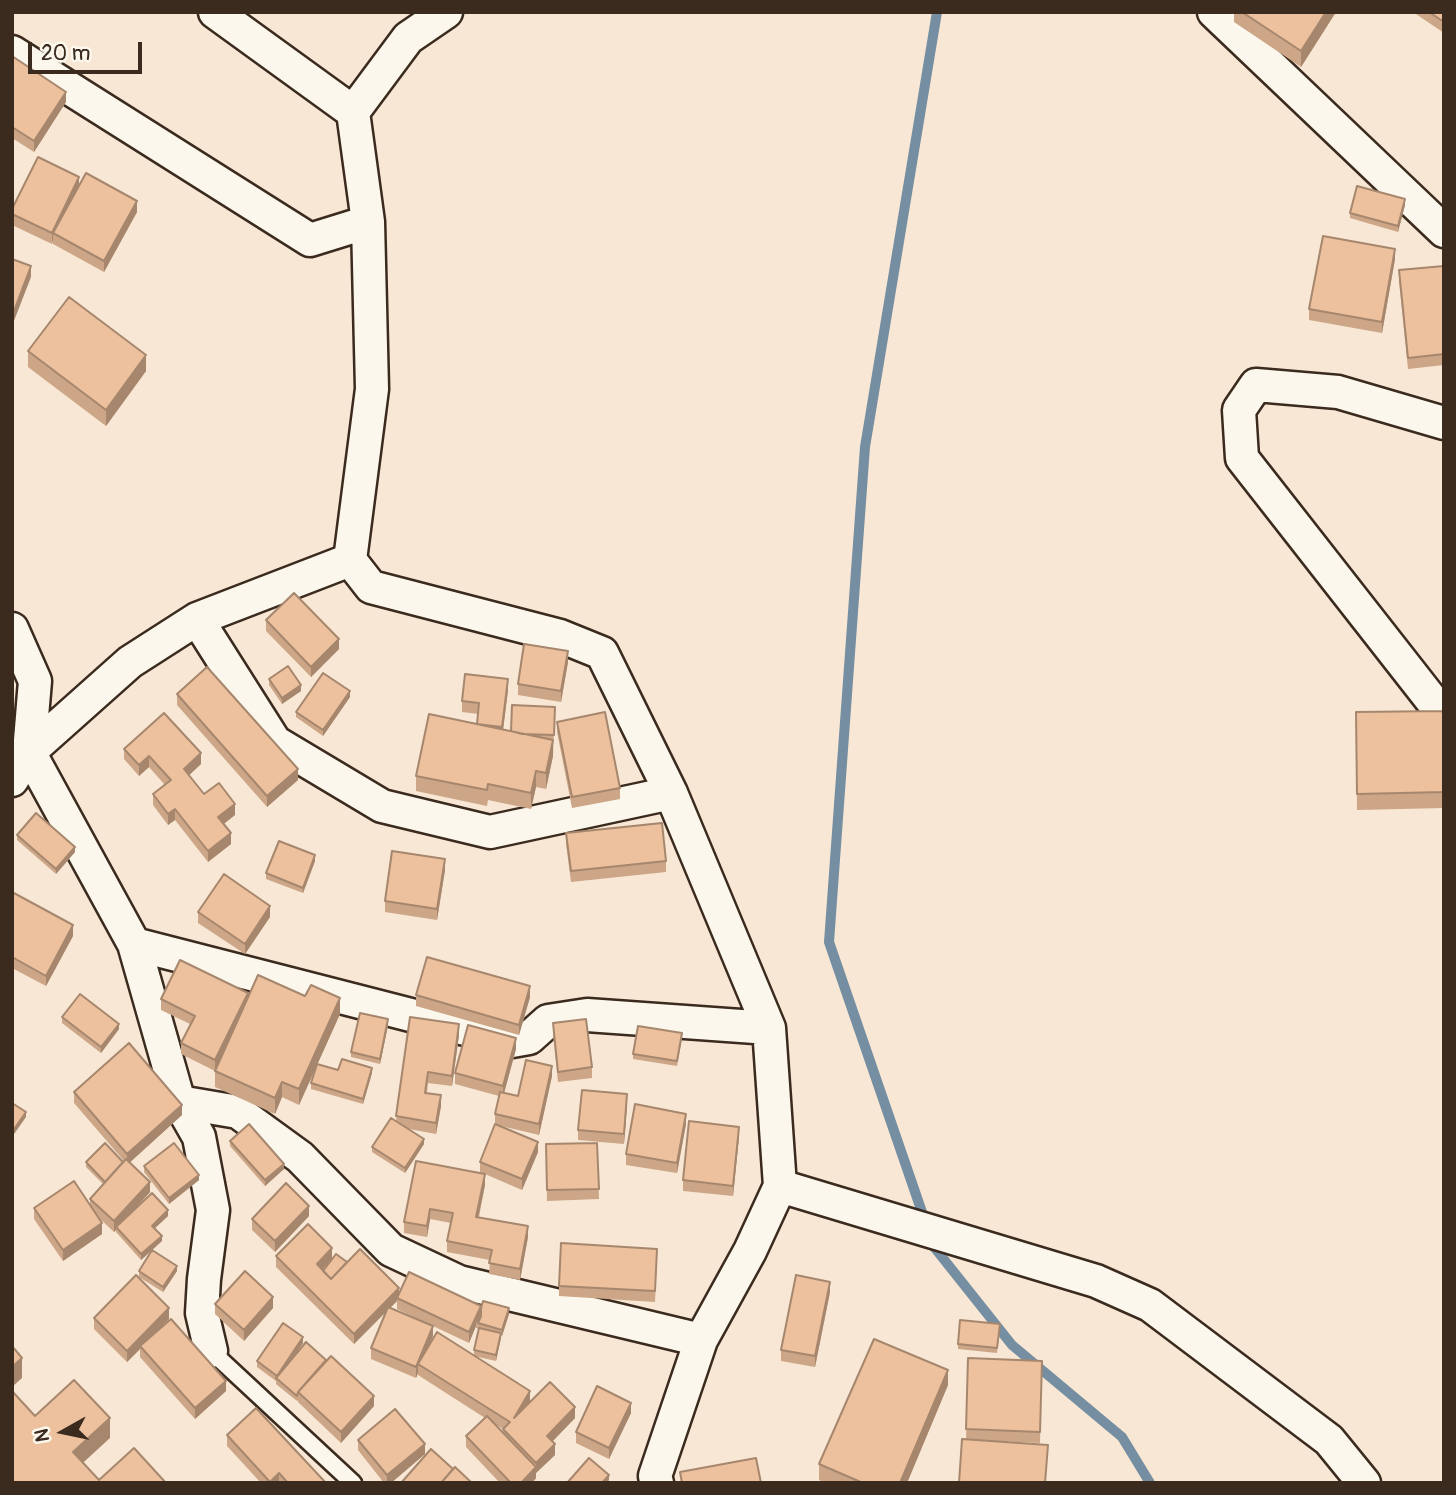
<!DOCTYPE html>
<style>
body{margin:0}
#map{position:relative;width:1456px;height:1495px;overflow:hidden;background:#f7e7d4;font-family:Pangolin,sans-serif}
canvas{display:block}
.frame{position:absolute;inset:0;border:14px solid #3b2a1e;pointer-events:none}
.north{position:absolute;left:28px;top:1397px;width:70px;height:70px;-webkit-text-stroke:5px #fbf7ec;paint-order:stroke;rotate:261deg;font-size:19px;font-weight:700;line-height:28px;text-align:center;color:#3b2a1e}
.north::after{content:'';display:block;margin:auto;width:24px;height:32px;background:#3b2a1e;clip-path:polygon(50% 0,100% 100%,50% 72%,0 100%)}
.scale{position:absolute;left:28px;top:42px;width:114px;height:32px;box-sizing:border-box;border:4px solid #3b2a1e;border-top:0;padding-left:9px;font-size:21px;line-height:24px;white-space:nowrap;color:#3b2a1e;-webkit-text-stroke:5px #fbf7ec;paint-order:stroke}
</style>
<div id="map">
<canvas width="1456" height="1495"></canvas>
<div class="frame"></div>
<div class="north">N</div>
<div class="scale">20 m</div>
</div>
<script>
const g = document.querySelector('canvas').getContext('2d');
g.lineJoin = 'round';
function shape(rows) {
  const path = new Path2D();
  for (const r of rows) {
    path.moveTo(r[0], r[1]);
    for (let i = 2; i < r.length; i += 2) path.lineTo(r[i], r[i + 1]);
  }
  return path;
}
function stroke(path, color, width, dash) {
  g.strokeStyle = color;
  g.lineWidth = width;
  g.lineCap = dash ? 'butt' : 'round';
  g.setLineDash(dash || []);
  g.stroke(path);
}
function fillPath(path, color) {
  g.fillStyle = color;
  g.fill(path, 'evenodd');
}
const stream = shape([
 [937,12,865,447,829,942,934,1247,1012,1345,1122,1437,1150,1483]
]);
const lane = shape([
 [211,1351,353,1483]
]);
const street = shape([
 [215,12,353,112],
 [446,12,408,38,353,112,368,222,372,389,350,560,371,587,560,636,602,653,671,793,769,1028,780,1186,750,1251,701,1340,655,1476,657,1483],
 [1214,12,1444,231],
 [12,52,310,240,368,222],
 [1444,423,1338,392,1256,385,1239,410,1242,458,1444,716],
 [197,619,275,742,382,806,490,832,671,793],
 [12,629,35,681,29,752,12,780],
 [134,944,512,1041,529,1038,548,1021,587,1015,769,1028],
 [179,1102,238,1112,300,1157,391,1250,459,1282,701,1340],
 [780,1186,1096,1281,1150,1305,1329,1440,1364,1483],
 [211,1351,202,1313,204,1279,213,1210,199,1137,179,1102,134,944,29,752,130,662,197,619,350,560]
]);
const wall = shape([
 [1234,12,1336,12,1301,67,1234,22],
 [1413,12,1444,12,1444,33],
 [13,56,66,102,34,152,12,138],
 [79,186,137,212,104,272,53,244,53,240,52,244,12,225,12,209],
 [1405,205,1398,232,1350,218,1350,213],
 [1395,259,1382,333,1309,320,1309,309],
 [1444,266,1444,365,1408,369,1399,281,1399,270],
 [28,351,146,371,106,426,28,367],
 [266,620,339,649,311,677,266,631],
 [568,662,561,702,518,695,518,684],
 [269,679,301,691,282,704,269,685],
 [508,690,503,730,511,731,555,707,553,756,546,789,536,787,531,809,488,800,487,806,416,791,416,776,477,724,478,714,462,712,462,701],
 [177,694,298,780,267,807,177,705],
 [350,697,323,736,296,717,296,712],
 [1356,712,1443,741,1444,808,1357,810],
 [557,722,620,788,620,799,572,808,557,732],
 [124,749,201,764,189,775,204,794,235,815,224,824,231,844,208,862,175,820,168,825,153,805,153,794,165,785,149,767,139,776,124,759],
 [566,833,666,861,666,872,571,882,566,844],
 [17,835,75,852,56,874,17,840],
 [315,861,303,893,266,879,266,873],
 [445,870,437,920,385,912,385,901],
 [12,892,73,936,46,986,12,968],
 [198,912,270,917,245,954,198,923],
 [416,995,530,997,519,1035,416,1006],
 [161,999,248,999,340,1014,299,1105,282,1097,275,1114,215,1087,215,1071,181,1054,181,1043,190,1024,161,1010],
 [62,1017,119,1029,101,1053,62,1023],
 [410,1017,459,1035,452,1086,428,1083,427,1093,441,1106,436,1134,409,1129,424,1144,405,1173,372,1152,372,1147,396,1121],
 [553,1023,592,1067,592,1078,558,1082,553,1034],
 [388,1025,380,1064,351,1057,351,1052],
 [682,1039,677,1066,633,1059,633,1054],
 [516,1049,504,1093,518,1096,552,1076,539,1135,501,1126,538,1152,522,1190,485,1174,485,1185,479,1217,528,1237,520,1280,489,1274,490,1260,447,1252,447,1241,451,1223,430,1219,427,1237,404,1233,404,1222,483,1174,480,1172,480,1162,495,1124,495,1114,499,1096,455,1084,455,1073],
 [372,1073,363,1104,311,1089,311,1083],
 [74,1092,182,1115,129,1163,150,1192,135,1209,168,1216,155,1228,162,1241,152,1250,177,1271,163,1292,139,1277,139,1271,152,1250,141,1260,116,1232,116,1230,114,1232,98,1217,102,1234,63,1261,34,1219,34,1208,90,1205,90,1199,103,1184,86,1167,86,1162,123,1162,124,1161,74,1103],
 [627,1104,624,1144,578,1140,578,1130],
 [686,1124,677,1173,626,1165,626,1154],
 [739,1137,733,1196,683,1191,683,1180],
 [230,1141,284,1169,265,1186,230,1146],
 [597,1143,599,1199,547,1201,546,1144],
 [144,1166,199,1180,169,1204,144,1172],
 [309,1216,275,1252,252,1230,252,1219],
 [276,1256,332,1259,347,1262,399,1295,481,1306,509,1314,502,1336,501,1335,496,1361,474,1356,530,1402,575,1418,552,1442,555,1455,536,1473,536,1478,532,1483,500,1483,466,1447,466,1436,485,1418,418,1375,418,1373,416,1378,371,1359,371,1348,385,1312,354,1344,276,1267],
 [397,1301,397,1309,428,1324,390,1308],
 [433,1326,469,1343,476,1326,476,1328,479,1329,474,1350,474,1355,428,1347,433,1336],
 [493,1423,503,1429,503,1433],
 [657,1259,655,1302,559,1296,559,1286],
 [830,1292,815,1367,781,1361,781,1350],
 [215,1304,273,1308,244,1341,215,1314],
 [94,1318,169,1319,159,1330,226,1391,195,1419,140,1357,140,1349,127,1362,94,1329],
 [1000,1330,997,1353,958,1349,958,1344],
 [303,1343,291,1360,374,1406,341,1443,298,1402,298,1400,297,1401,276,1384,276,1381,257,1367,257,1361],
 [968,1358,1042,1361,1040,1443,994,1441,1048,1460,966,1439],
 [948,1385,907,1483,826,1483,819,1480,819,1464],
 [631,1413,609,1459,576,1443,576,1432],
 [227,1435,326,1483,261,1483,227,1446],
 [358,1440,425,1454,391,1483,384,1483,358,1450]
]);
const shadedWall = shape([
 [1326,12,1336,12,1301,67,1301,51],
 [66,92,66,102,34,152,34,141],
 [79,177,79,188,53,233,53,240,52,244,52,233],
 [1405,199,1405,205,1398,232,1398,226],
 [137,201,137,212,104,272,104,261],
 [1395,249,1395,259,1382,333,1382,322],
 [31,266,31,277,12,326,12,316],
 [146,355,146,371,106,426,106,410],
 [339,639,339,649,311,677,311,667],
 [568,651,568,662,561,702,561,691],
 [508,679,508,690,502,738,502,727],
 [301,685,301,691,282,704,282,698],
 [350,691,350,697,323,736,323,730],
 [553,740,553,756,546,789,546,773],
 [201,753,201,764,184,780,184,769],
 [149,756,149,767,139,776,139,765],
 [298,769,298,780,267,807,267,796],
 [536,771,536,787,531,809,531,793],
 [235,804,235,815,218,828,218,817],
 [175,809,175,820,168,825,168,814],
 [231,833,231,844,208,862,208,851],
 [75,847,75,852,56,874,56,869],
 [315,855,315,861,303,893,303,888],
 [445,859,445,870,437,920,437,909],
 [270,906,270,917,245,954,245,944],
 [73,925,73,936,46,986,46,976],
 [530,986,530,997,519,1035,519,1025],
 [248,993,248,1004,215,1071,215,1060],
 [340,998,340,1014,299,1105,299,1089],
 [388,1019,388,1025,380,1064,380,1059],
 [119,1024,119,1029,101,1053,101,1047],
 [459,1024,459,1035,452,1086,452,1076],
 [516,1038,516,1049,503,1097,503,1086],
 [552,1066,552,1076,539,1135,539,1124],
 [372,1068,372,1073,363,1104,363,1099],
 [282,1082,282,1097,275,1114,275,1098],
 [627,1094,627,1104,624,1144,624,1134],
 [441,1095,441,1106,436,1134,436,1123],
 [182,1105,182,1115,127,1165,127,1154],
 [26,1112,26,1117,12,1137,12,1132],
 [686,1114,686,1124,677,1173,677,1163],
 [739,1127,739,1137,733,1196,733,1186],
 [424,1139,424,1144,405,1173,405,1168],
 [538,1142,538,1152,522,1190,522,1179],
 [284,1164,284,1169,265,1186,265,1180],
 [485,1174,485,1185,476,1227,476,1217],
 [199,1175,199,1180,169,1204,169,1198],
 [150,1182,150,1192,117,1228,116,1227,116,1230,114,1232,114,1221],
 [309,1206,309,1216,275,1252,275,1241],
 [430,1209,430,1219,427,1237,427,1226],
 [168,1210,168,1216,152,1231,152,1226],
 [102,1223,102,1234,63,1261,63,1250],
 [528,1226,528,1237,520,1280,520,1269],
 [162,1236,162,1241,141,1260,141,1254],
 [332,1248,332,1259,317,1275,317,1264],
 [177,1266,177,1271,163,1292,163,1287],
 [830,1282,830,1292,815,1367,815,1356],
 [399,1288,399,1299,397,1298,397,1301,354,1344,354,1334],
 [273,1297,273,1308,244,1341,244,1330],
 [481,1306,481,1316,478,1323,476,1322,476,1326,469,1343,469,1332],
 [169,1308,169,1319,141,1348,140,1346,140,1349,127,1362,127,1351],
 [509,1308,509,1314,502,1336,502,1330],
 [433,1326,433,1336,420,1366,418,1364,418,1373,416,1378,416,1367],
 [501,1333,501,1338,496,1361,496,1355],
 [303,1337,303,1343,278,1380,277,1376],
 [22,1358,22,1378,12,1387,12,1367],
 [948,1370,948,1385,907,1483,900,1483],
 [226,1381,226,1391,195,1419,195,1408],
 [530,1391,530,1402,514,1418],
 [374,1396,374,1406,341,1443,341,1432],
 [631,1403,631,1413,609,1459,609,1448],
 [575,1407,575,1418,547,1447,547,1436],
 [110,1418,110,1438,73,1472,73,1452],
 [425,1444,425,1454,391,1483,387,1483,387,1475],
 [555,1444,555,1455,536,1473,536,1478,532,1483,521,1483,536,1467,536,1463],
 [279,1473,279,1483,270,1483,270,1482],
 [609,1475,609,1480,607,1483,602,1483]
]);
const building = shape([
 [1242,12,1326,12,1301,51,1242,12],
 [1429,12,1444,12,1444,22,1429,12],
 [12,56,66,92,34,141,12,127,12,56],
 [38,157,79,177,52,233,12,214,12,209,38,157],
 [86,173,137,201,104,261,53,233,86,173],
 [1357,186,1405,199,1398,226,1350,213,1357,186],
 [1323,236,1395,249,1382,322,1309,309,1323,236],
 [12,259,31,266,12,316,12,259],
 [1444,266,1444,354,1408,358,1399,270,1444,266],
 [69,297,146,355,106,410,28,351,69,297],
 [294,593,339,639,311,667,266,620,294,593],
 [524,644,568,651,561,691,518,684,524,644],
 [288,666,301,685,282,698,269,679,288,666],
 [207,667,298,769,267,796,177,694,207,667],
 [323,673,350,691,323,730,296,712,323,673],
 [465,674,508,679,502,727,477,724,479,703,462,701,465,674],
 [512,705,555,707,554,735,522,734,511,731,512,705],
 [1443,711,1444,792,1357,794,1356,712,1443,711],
 [605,712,620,788,572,797,557,722,605,712],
 [164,713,201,753,184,769,204,794,219,783,235,804,218,817,231,833,208,851,175,809,168,814,153,794,171,780,149,756,139,765,124,749,164,713],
 [429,714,553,740,546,773,536,771,531,793,488,784,487,790,416,776,429,714],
 [36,813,75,847,56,869,17,835,36,813],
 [662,823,666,861,571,871,566,833,662,823],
 [279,841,315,855,303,888,266,873,279,841],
 [392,851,445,859,437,909,385,901,392,851],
 [224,874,270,906,245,944,198,912,224,874],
 [12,892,73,925,46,976,12,957,12,892],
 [427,957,530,986,519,1025,416,995,427,957],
 [180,960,248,993,215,1060,181,1043,195,1016,161,999,180,960],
 [258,975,305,996,311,985,340,998,299,1089,282,1082,275,1098,215,1071,258,975],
 [80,994,119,1024,101,1047,62,1017,80,994],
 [360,1013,388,1019,380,1059,351,1052,360,1013],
 [410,1017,459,1024,452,1076,428,1072,425,1093,441,1095,436,1123,396,1116,410,1017],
 [586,1019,592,1067,558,1072,553,1023,586,1019],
 [468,1025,516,1038,503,1086,455,1073,468,1025],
 [638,1026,682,1033,677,1061,633,1054,638,1026],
 [129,1043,182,1105,127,1154,74,1092,129,1043],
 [342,1059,372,1068,363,1099,311,1083,317,1064,338,1070,342,1059],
 [526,1060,552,1066,539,1124,495,1114,500,1092,518,1096,526,1060],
 [582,1090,627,1094,624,1134,578,1130,582,1090],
 [12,1103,26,1112,12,1132,12,1103],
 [635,1104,686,1114,677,1163,626,1154,635,1104],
 [391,1118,424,1139,405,1168,372,1147,391,1118],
 [689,1121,739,1127,733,1186,683,1180,689,1121],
 [249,1124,284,1164,265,1180,230,1141,249,1124],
 [495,1124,538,1142,522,1179,480,1162,495,1124],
 [105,1143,123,1162,105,1182,86,1162,105,1143],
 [174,1143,199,1175,169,1198,144,1166,174,1143],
 [597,1143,599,1189,547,1190,546,1144,597,1143],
 [126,1159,150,1182,114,1221,90,1199,126,1159],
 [416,1161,485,1174,476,1217,528,1226,520,1269,489,1263,492,1250,447,1241,453,1213,430,1209,427,1226,404,1222,416,1161],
 [74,1181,102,1223,63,1250,34,1208,74,1181],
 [286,1183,309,1206,275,1241,252,1219,286,1183],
 [152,1193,168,1210,152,1226,162,1236,141,1254,116,1227,152,1193],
 [308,1224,332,1248,317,1264,331,1279,360,1249,399,1288,354,1334,276,1256,308,1224],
 [561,1243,657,1249,655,1291,559,1286,561,1243],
 [152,1250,177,1266,163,1287,139,1271,152,1250],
 [336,1254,347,1262,331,1279,323,1271,336,1254],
 [245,1271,273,1297,244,1330,215,1304,245,1271],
 [409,1272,481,1306,469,1332,397,1298,409,1272],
 [136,1275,169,1308,127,1351,94,1318,136,1275],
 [796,1275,830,1282,815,1356,781,1350,796,1275],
 [483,1301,509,1308,502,1330,478,1323,481,1316,481,1308,483,1301],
 [388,1307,433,1326,416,1367,371,1348,388,1307],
 [171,1319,226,1381,195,1408,140,1346,171,1319],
 [960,1320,1000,1324,997,1348,958,1344,960,1320],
 [283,1323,303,1337,277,1376,257,1361,283,1323],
 [479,1328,501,1333,496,1355,474,1350,479,1328],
 [437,1332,530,1391,514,1418,550,1382,575,1407,547,1436,555,1444,536,1463,503,1429,510,1422,418,1364,437,1332],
 [874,1339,948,1370,900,1483,863,1483,819,1464,874,1339],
 [306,1342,326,1360,298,1392,297,1396,276,1378,306,1342],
 [12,1346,22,1358,12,1367,12,1346],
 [331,1356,374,1396,341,1432,298,1392,331,1356],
 [968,1358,1042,1361,1040,1432,966,1429,968,1358],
 [74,1380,110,1418,73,1452,99,1480,134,1448,166,1483,12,1483,12,1391,35,1416,74,1380],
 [597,1386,631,1403,609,1448,576,1432,597,1386],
 [256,1408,326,1483,288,1483,279,1473,270,1482,227,1435,256,1408],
 [395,1409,425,1444,387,1475,358,1440,395,1409],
 [487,1416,536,1467,521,1483,511,1483,466,1436,487,1416],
 [962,1439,1048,1445,1045,1483,959,1483,962,1439],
 [431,1449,453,1469,441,1483,401,1483,431,1449],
 [589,1458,609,1475,602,1483,567,1483,589,1458],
 [756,1458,761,1483,682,1483,680,1472,756,1458],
 [455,1467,472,1483,441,1483,455,1467]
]);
stroke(stream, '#758ea1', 10);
stroke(lane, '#3b2a1e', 21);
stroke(street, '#3b2a1e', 37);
stroke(lane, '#fbf7ec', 16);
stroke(street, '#fbf7ec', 32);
fillPath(wall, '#cca687');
fillPath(shadedWall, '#a6876e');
fillPath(building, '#edc19d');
stroke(building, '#a6876e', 2);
</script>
